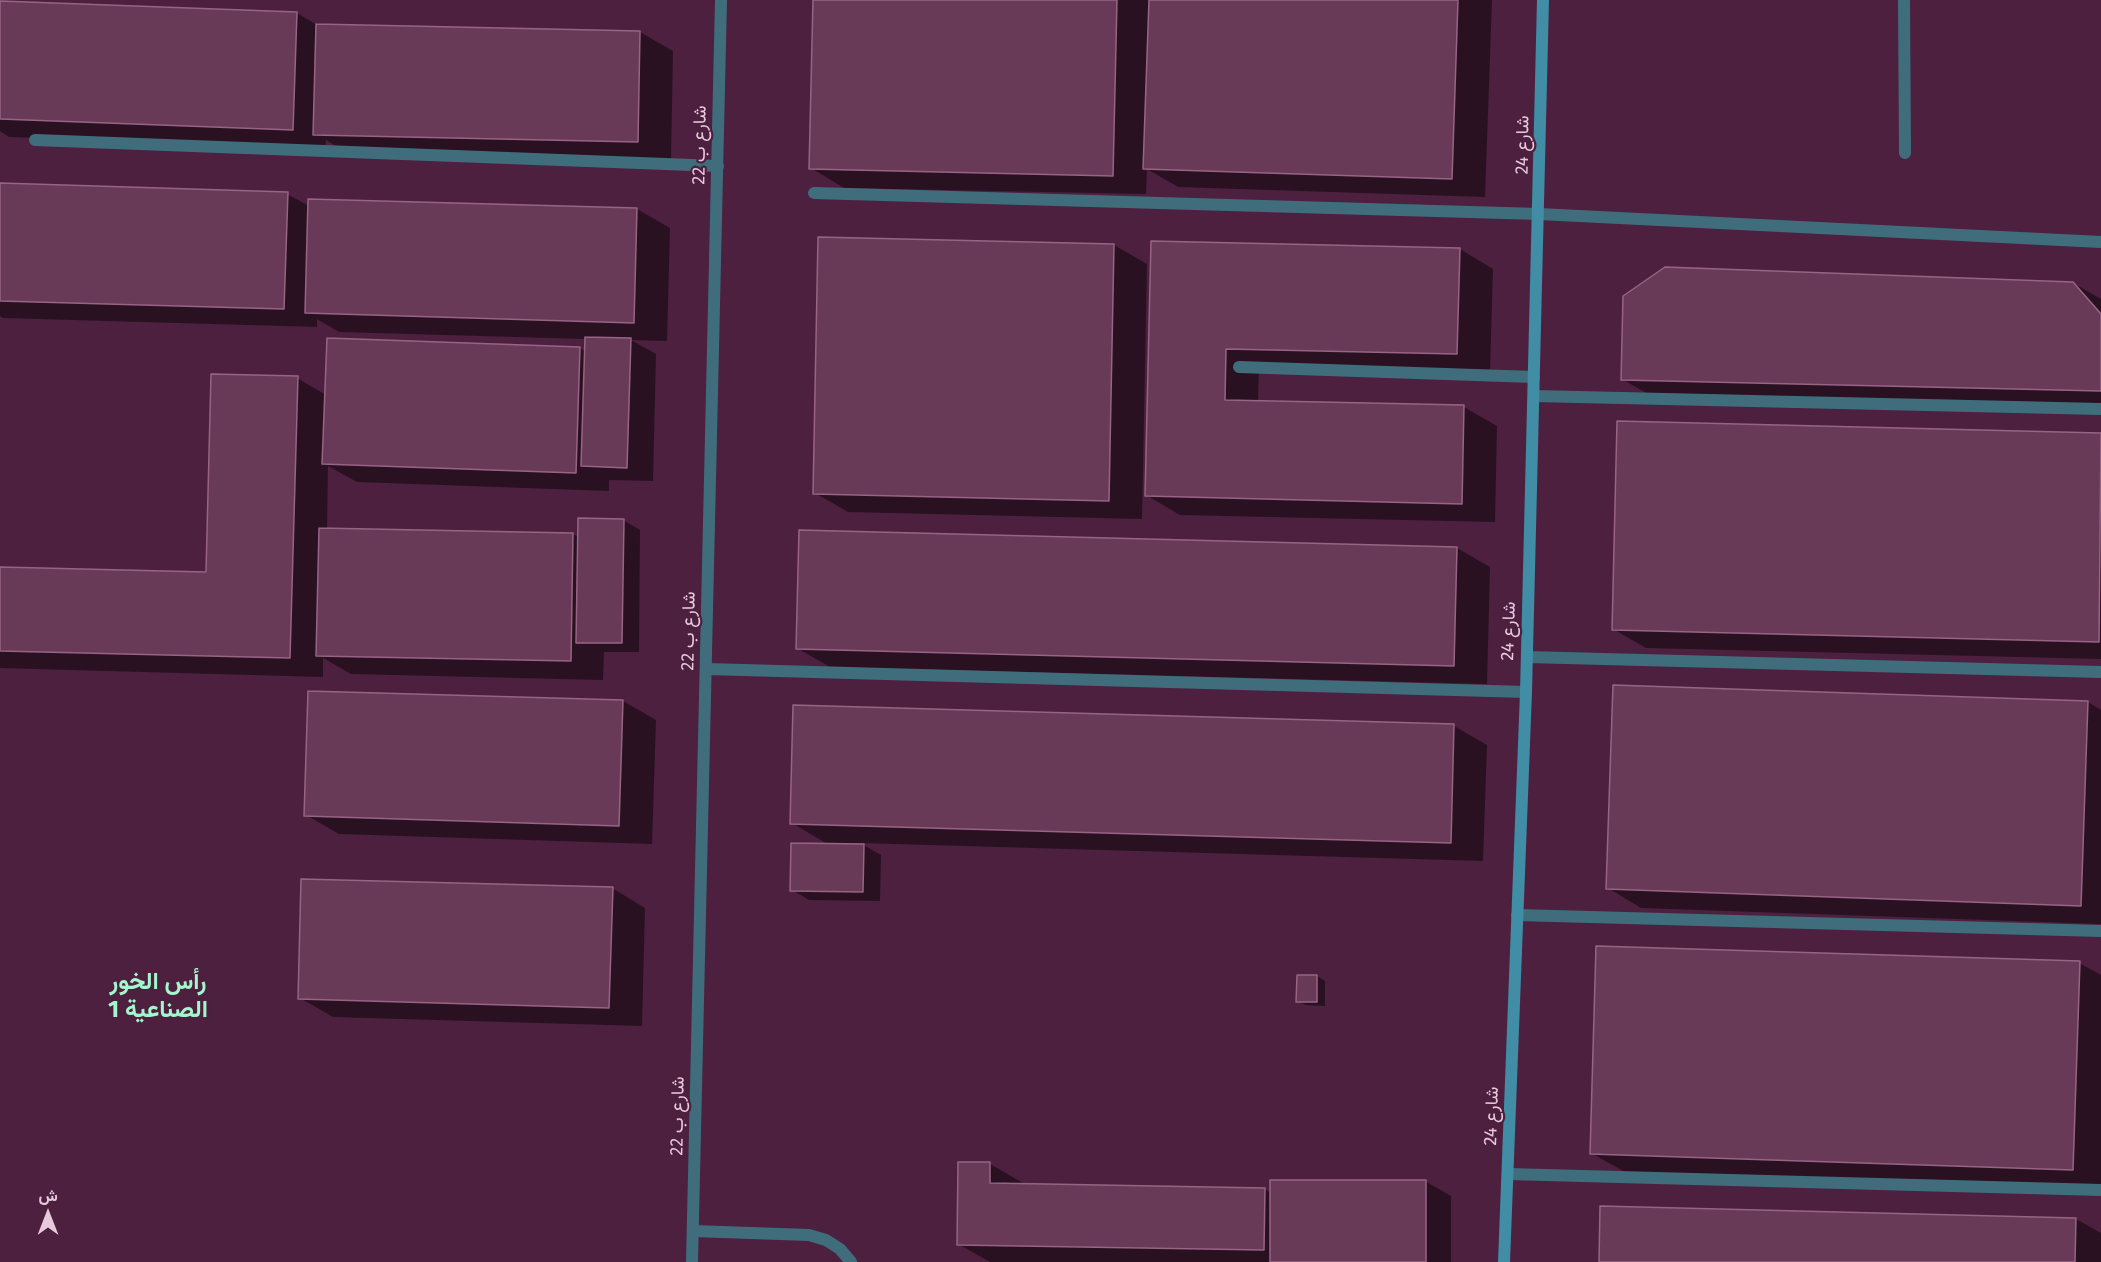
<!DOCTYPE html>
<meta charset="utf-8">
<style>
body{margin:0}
#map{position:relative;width:2101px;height:1262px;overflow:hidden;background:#4d203f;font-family:"Fira Sans",Vazirmatn,sans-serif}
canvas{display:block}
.north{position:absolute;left:18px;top:1184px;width:60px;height:60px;-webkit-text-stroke:4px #4d203f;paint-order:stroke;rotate:0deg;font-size:16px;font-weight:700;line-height:24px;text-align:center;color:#e7c9db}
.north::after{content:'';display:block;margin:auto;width:21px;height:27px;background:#e7c9db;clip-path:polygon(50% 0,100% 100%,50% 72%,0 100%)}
</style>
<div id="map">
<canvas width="2101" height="1262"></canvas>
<div class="north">ش</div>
</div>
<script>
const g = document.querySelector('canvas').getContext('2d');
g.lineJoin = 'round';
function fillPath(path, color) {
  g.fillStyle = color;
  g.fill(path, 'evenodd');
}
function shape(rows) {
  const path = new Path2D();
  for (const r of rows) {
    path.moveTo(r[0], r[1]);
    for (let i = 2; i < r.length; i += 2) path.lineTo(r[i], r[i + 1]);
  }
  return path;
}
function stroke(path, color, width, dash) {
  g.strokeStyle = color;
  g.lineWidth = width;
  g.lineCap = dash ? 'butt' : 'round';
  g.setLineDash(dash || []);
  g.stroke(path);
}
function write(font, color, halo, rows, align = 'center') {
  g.font = font + ' "Fira Sans",Vazirmatn,sans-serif';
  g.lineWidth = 4.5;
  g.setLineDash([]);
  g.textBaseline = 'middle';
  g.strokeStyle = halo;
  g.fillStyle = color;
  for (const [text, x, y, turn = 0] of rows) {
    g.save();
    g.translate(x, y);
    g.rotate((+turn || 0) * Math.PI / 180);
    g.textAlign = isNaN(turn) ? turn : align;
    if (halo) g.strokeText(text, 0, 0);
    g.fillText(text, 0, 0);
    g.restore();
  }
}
const shadow = shape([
 [814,0,1492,0,1485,197,1178,187,1147,169,1146,194,844,188,811,168],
 [0,2,297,13,317,25,640,32,673,51,671,160,347,153,326,140,325,148,9,137,0,131],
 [0,185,287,194,309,206,637,209,670,228,667,341,631,340,656,354,653,481,609,480,609,491,357,482,328,466,327,530,573,534,579,538,623,520,640,530,639,652,604,652,603,680,351,674,323,658,323,677,0,668,0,568,207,573,297,378,326,395,328,339,580,348,586,352,586,339,339,332,317,319,317,327,3,318,0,316],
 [1152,242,1460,249,1493,269,1490,372,1259,367,1258,402,1464,407,1497,426,1495,522,1180,515,1146,495],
 [1114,245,1147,264,1142,519,848,512,815,493],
 [2073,283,2101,299,2101,408,1655,398,1622,379],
 [1618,423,2101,434,2101,659,1646,648,1613,629],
 [1457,548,1490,567,1487,684,830,667,797,648],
 [1615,686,2088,702,2101,710,2101,924,1641,908,1608,888],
 [623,701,656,720,652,844,339,834,306,815],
 [1454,726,1487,745,1483,861,860,843,881,855,880,901,809,900,792,890,829,845,792,823],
 [612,888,645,908,642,1026,333,1017,300,998],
 [2079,963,2101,975,2101,1188,1625,1172,1591,1153],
 [1298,976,1317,976,1325,981,1325,1006,1306,1005,1298,1001],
 [959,1163,990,1164,1023,1183,1023,1185,1265,1189,1271,1193,1425,1181,1451,1196,1451,1262,990,1262,958,1244],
 [1602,1207,2076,1219,2101,1233,2101,1262,1600,1262]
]);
const building = shape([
 [813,0,1117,0,1113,176,809,169,813,0],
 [1149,0,1458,0,1452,179,1143,169,1149,0],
 [0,1,297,12,293,130,0,119,0,1],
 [316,24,640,31,638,142,313,135,316,24],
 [0,183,288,192,284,309,0,301,0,183],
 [308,199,637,208,634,323,305,313,308,199],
 [818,237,1114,244,1109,501,813,494,818,237],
 [1151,241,1460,248,1457,354,1226,349,1225,400,1464,405,1462,504,1145,496,1151,241],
 [1665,267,2073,282,2101,314,2101,391,1621,380,1623,296,1665,267],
 [585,337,631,338,627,468,581,466,585,337],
 [327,338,580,347,576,473,322,464,327,338],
 [211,374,298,376,290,658,0,651,0,567,206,572,211,374],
 [1617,421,2101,433,2099,642,1612,630,1617,421],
 [578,518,624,519,622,643,576,643,578,518],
 [319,528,573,533,571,661,316,656,319,528],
 [799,530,1457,547,1454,666,796,649,799,530],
 [1613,685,2088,701,2081,906,1606,889,1613,685],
 [308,691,623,700,619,826,304,816,308,691],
 [793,705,1454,724,1451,843,790,824,793,705],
 [791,843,864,844,863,892,790,891,791,843],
 [301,879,613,887,609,1008,298,999,301,879],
 [1596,946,2080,961,2073,1170,1590,1154,1596,946],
 [1297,975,1317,975,1317,1002,1296,1002,1297,975],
 [958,1162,990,1162,990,1183,1265,1188,1264,1250,957,1245,958,1162],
 [1270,1180,1426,1180,1426,1262,1270,1262,1270,1180],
 [1600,1206,2076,1218,2075,1262,1599,1262,1600,1206]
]);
const lane = shape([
 [1904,0,1905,153],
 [35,140,718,166],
 [814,193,1539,214,2101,242],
 [1239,367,1534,377],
 [1534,396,2101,409],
 [1527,657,2101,672],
 [707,669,1526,692],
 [1517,915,2101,931],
 [1508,1174,2101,1190],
 [693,1231,809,1235,826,1240,840,1249,851,1262],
 [692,1262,721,0]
]);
const secondary = shape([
 [1504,1262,1526,692,1543,0]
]);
const streetNames = [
 ["شارع ب 22",700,145,-89],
 ["شارع 24",1523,145,-89],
 ["شارع ب 22",689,631,-89],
 ["شارع 24",1509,631,-88],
 ["شارع ب 22",678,1116,-89],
 ["شارع 24",1492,1116,-88]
];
const districtNames = [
 ["رأس الخور",158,982],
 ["الصناعية 1",158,1010]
];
fillPath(shadow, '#0007');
fillPath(building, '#693958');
stroke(building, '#986485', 1.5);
stroke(lane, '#406d7c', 12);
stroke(secondary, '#408da5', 12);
write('18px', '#e7c9db', '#4d203f', streetNames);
write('bold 24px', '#a4f7cd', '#4d203f', districtNames);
</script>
